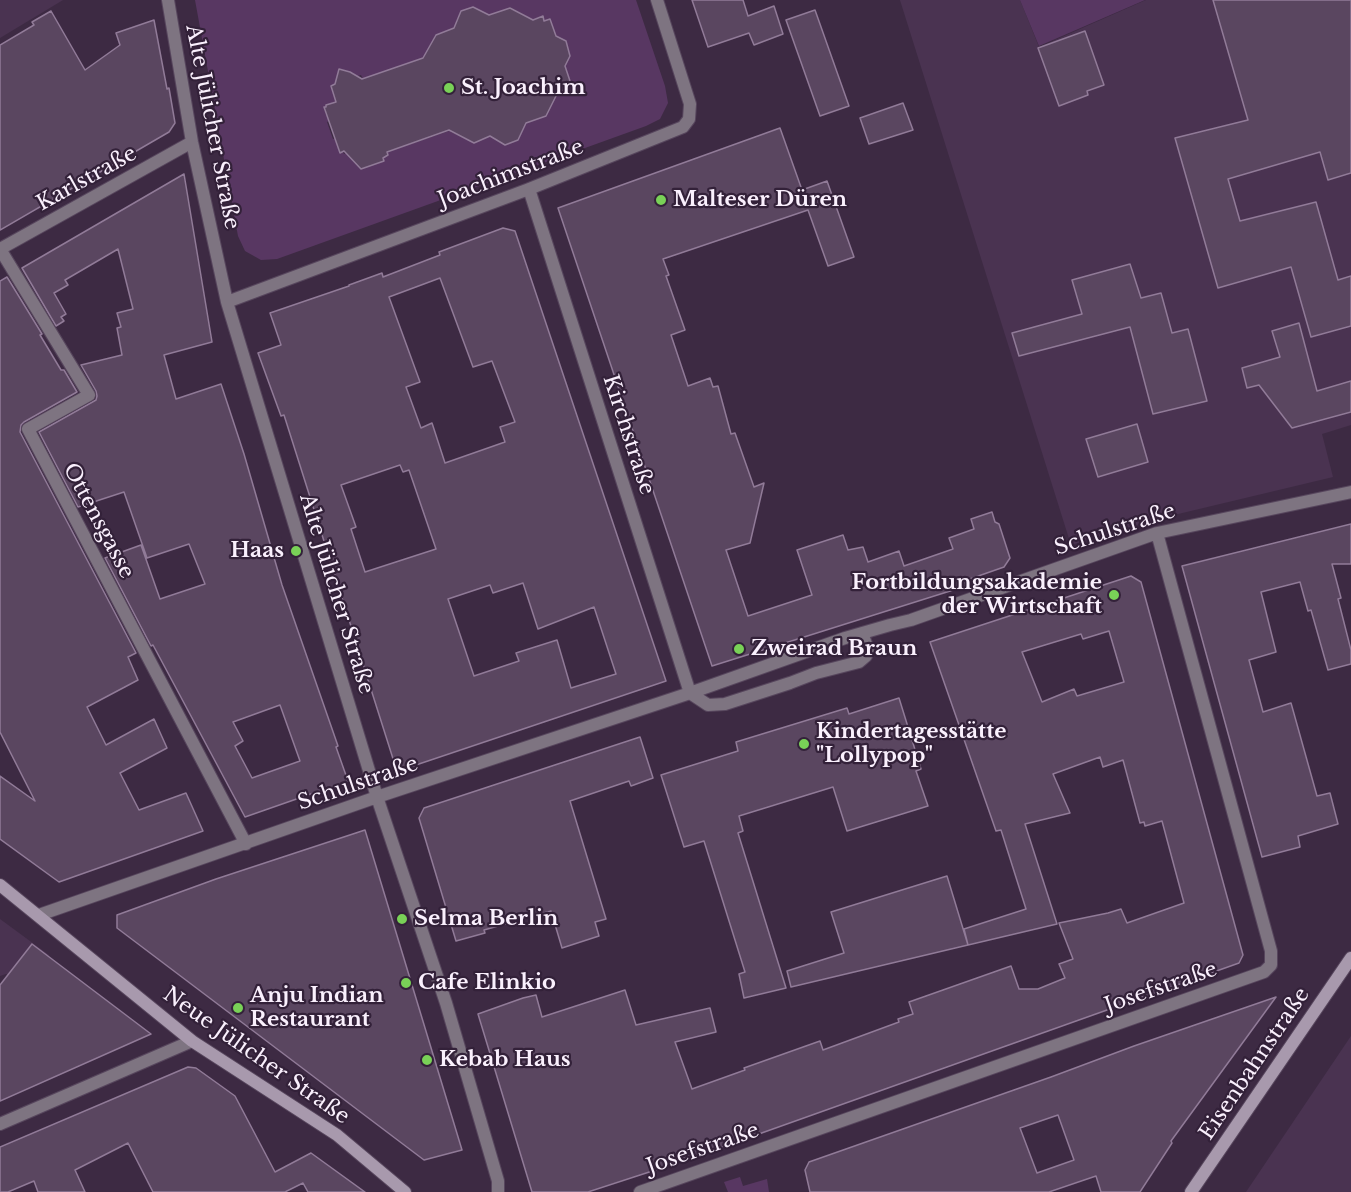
<!DOCTYPE html>
<meta charset="utf-8">
<style>
body{margin:0}
canvas{display:block;background:#3d2a43}
</style>
<canvas width="1351" height="1192"></canvas>
<script>
const g = document.querySelector('canvas').getContext('2d');
g.lineJoin = 'round';
function fillPath(path, color) {
  g.fillStyle = color;
  g.fill(path, 'evenodd');
}
function shape(rows) {
  const path = new Path2D();
  for (const r of rows) {
    path.moveTo(r[0], r[1]);
    for (let i = 2; i < r.length; i += 2) path.lineTo(r[i], r[i + 1]);
  }
  return path;
}
function stroke(path, color, width, dash) {
  g.strokeStyle = color;
  g.lineWidth = width;
  g.lineCap = dash ? 'butt' : 'round';
  g.setLineDash(dash || []);
  g.stroke(path);
}
function write(font, color, halo, rows, align = 'center') {
  g.font = font + ' "Libre Baskerville",serif';
  g.lineWidth = 4.5;
  g.setLineDash([]);
  g.textBaseline = 'middle';
  g.strokeStyle = halo;
  g.fillStyle = color;
  for (const [text, x, y, turn = 0] of rows) {
    g.save();
    g.translate(x, y);
    g.rotate((+turn || 0) * Math.PI / 180);
    g.textAlign = isNaN(turn) ? turn : align;
    if (halo) g.strokeText(text, 0, 0);
    g.fillText(text, 0, 0);
    g.restore();
  }
}
const built = shape([
 [0,0,63,0,0,38],
 [900,0,1020,0,1039,47,1146,0,1351,0,1351,425,1322,434,1333,477,1153,520,1071,545],
 [0,919,49,955,25,987,6,974,0,976],
 [1351,1036,1351,1192,1246,1192]
]);
const green = shape([
 [195,0,636,0,665,86,668,103,660,119,646,126,277,259,261,260,245,251,238,236],
 [473,7,484,13,486,16,490,15,492,18,506,16,510,7,530,18,530,21,542,16,544,21,550,19,554,31,553,35,566,41,570,56,563,70,571,84,566,85,567,89,553,94,556,96,545,117,536,114,524,120,521,126,523,130,518,140,505,145,495,139,493,135,489,137,487,133,472,136,470,141,451,132,452,130,387,152,388,155,358,165,352,150,344,154,343,152,340,153,337,145,339,144,338,137,333,139,327,122,333,119,328,115,326,115,324,108,326,107,326,105,336,102,331,86,336,84,337,77,339,73,346,71,353,73,355,77,361,75,363,79,427,57,425,55,435,36,455,31,453,28,458,26,456,22,461,11],
 [1020,0,1145,0,1039,46],
 [740,1177,743,1186,767,1179,769,1192,728,1192,724,1182]
]);
const building = shape([
 [692,0,743,0,748,16,774,6,783,34,754,45,749,33,708,47,692,0],
 [1213,0,1351,0,1351,173,1328,180,1320,152,1228,179,1240,221,1316,202,1338,280,1351,276,1351,326,1311,337,1291,267,1218,288,1175,138,1248,120,1213,0],
 [473,7,489,15,510,8,533,20,543,16,544,21,550,19,556,36,566,41,570,56,565,66,571,84,566,85,567,89,558,92,546,116,526,123,518,140,505,145,490,136,474,143,449,130,387,152,388,155,383,158,384,161,361,169,344,151,340,153,324,107,326,107,326,105,336,102,331,86,335,84,339,69,350,72,362,79,423,58,436,35,454,28,461,11,473,7],
 [815,10,849,106,820,116,786,20,815,10],
 [51,11,85,70,120,45,116,33,154,20,167,89,169,88,175,123,169,132,0,230,0,45,34,25,32,22,51,11],
 [1085,31,1104,85,1087,91,1088,95,1059,106,1038,48,1085,31],
 [903,103,913,130,869,144,860,118,903,103],
 [780,128,802,190,827,181,854,257,828,266,808,210,663,259,669,275,666,276,685,330,671,335,688,386,710,378,713,387,718,386,731,434,735,433,754,487,764,483,750,543,726,550,748,616,812,595,797,550,843,535,848,550,863,547,868,562,899,551,904,566,953,549,949,538,974,529,971,519,992,512,995,522,999,524,1010,558,1004,567,964,581,966,586,712,666,558,208,780,128],
 [184,174,212,342,164,355,176,399,221,384,244,454,282,585,338,746,336,747,348,781,245,817,153,645,151,646,105,558,141,545,160,599,205,584,189,544,147,558,124,492,78,507,39,432,96,400,97,396,96,391,81,365,122,355,117,328,121,327,117,313,133,309,118,249,65,280,68,285,54,293,66,314,61,317,64,321,56,326,22,268,184,174],
 [280,705,300,761,252,778,235,746,243,741,233,722,280,705],
 [503,228,515,231,666,681,404,769,395,765,284,415,281,416,258,353,281,345,270,313,349,286,349,285,382,273,383,277,440,255,439,252,503,228],
 [440,278,473,367,492,361,515,422,500,427,505,442,445,463,432,423,421,428,406,387,420,382,389,297,440,278],
 [400,465,403,472,409,470,436,549,365,572,351,529,356,527,341,485,400,465],
 [523,583,538,629,594,607,616,674,571,688,557,640,516,653,519,661,474,676,448,599,490,585,493,593,523,583],
 [1130,264,1141,298,1161,293,1172,333,1188,329,1207,401,1153,414,1130,327,1019,356,1012,333,1082,314,1072,280,1130,264],
 [7,277,42,334,40,335,61,370,64,370,77,392,24,422,21,425,20,432,136,653,128,657,138,680,87,707,106,745,154,719,167,748,120,773,139,810,186,793,203,831,59,882,0,839,0,776,35,801,0,732,0,281,7,277],
 [1299,323,1317,391,1351,381,1351,412,1292,428,1259,385,1247,388,1242,368,1280,357,1272,331,1299,323],
 [1137,424,1148,462,1098,477,1086,439,1137,424],
 [1351,524,1351,564,1332,564,1341,598,1338,599,1351,650,1351,664,1328,670,1311,610,1308,611,1300,582,1261,592,1276,652,1249,660,1263,712,1291,703,1317,796,1330,793,1338,824,1298,836,1300,847,1262,857,1182,566,1351,524],
 [1131,576,1141,582,1243,955,1239,963,683,1161,588,1192,532,1192,478,1014,523,998,536,995,542,1017,625,990,636,1025,710,1008,716,1032,675,1042,692,1089,745,1070,744,1068,820,1041,823,1050,899,1022,898,1019,913,1014,909,1002,1011,966,1019,989,1038,989,1065,978,1059,964,1073,959,1059,923,1108,913,1121,909,1127,923,1184,903,1162,821,1145,826,1144,822,1140,823,1123,760,1103,767,1100,757,1053,774,1070,813,1025,824,1057,924,968,945,964,929,1026,909,1001,830,996,831,930,642,1131,576],
 [1109,631,1124,682,1077,696,1074,689,1042,702,1022,652,1081,634,1083,639,1109,631],
 [899,698,921,769,916,771,928,806,847,831,833,787,739,816,743,831,738,833,786,988,744,998,739,974,745,972,704,841,684,847,661,775,738,751,736,742,847,708,849,714,899,698],
 [640,737,653,778,631,786,629,781,570,801,606,919,595,922,599,936,562,948,551,911,484,930,485,933,456,941,419,818,424,808,640,737],
 [365,830,462,1150,424,1160,117,928,117,915,216,879,365,830],
 [947,876,968,945,791,987,787,971,844,953,831,912,947,876],
 [32,944,151,1034,0,1101,0,985,32,944],
 [1276,997,1171,1141,1172,1143,1140,1192,1101,1192,1096,1176,1049,1192,810,1192,805,1170,809,1162,1051,1077,1134,1046,1276,997],
 [1058,1115,1074,1160,1037,1173,1020,1128,1058,1115],
 [188,1067,196,1068,235,1096,275,1172,311,1153,365,1192,308,1192,303,1183,285,1192,153,1192,128,1143,75,1170,85,1192,38,1192,34,1181,8,1192,0,1192,0,1147,188,1067]
]);
const street = shape([
 [168,0,192,142,227,302,377,797,446,1003,498,1181,498,1192],
 [529,189,690,693],
 [0,249,89,395,28,429,246,844],
 [0,249,192,142],
 [227,302,529,189,683,127,689,119,690,104,657,0],
 [690,693,708,705,725,704,790,683,816,673,859,662,866,656,868,649,862,633],
 [39,915,377,797,690,693,845,638,890,625,911,620,1157,533,1351,492],
 [0,1124,192,1041],
 [640,1192,1264,972,1271,965,1271,951,1157,533]
]);
const secondary = shape([
 [0,885,192,1041,337,1135,405,1192],
 [1191,1192,1351,958]
]);
const markers = [
 [449,88,6,"#79d157"],
 [661,200,6,"#79d157"],
 [296,551,6,"#79d157"],
 [1114,595,6,"#79d157"],
 [739,649,6,"#79d157"],
 [804,744,6,"#79d157"],
 [402,919,6,"#79d157"],
 [406,983,6,"#79d157"],
 [238,1008,6,"#79d157"],
 [427,1060,6,"#79d157"]
];
const poiNames = [
 ["St. Joachim",461,88],
 ["Malteser Düren",673,200],
 ["Haas",284,551,"right"],
 ["Fortbildungsakademie",1102,583,"right"],
 ["der Wirtschaft",1102,607,"right"],
 ["Zweirad Braun",751,649],
 ["Kindertagesstätte",816,732],
 ["\"Lollypop\"",816,756],
 ["Selma Berlin",414,919],
 ["Cafe Elinkio",418,983],
 ["Anju Indian",250,996],
 ["Restaurant",250,1020],
 ["Kebab Haus",439,1060]
];
const streetNames = [
 ["Alte Jülicher Straße",212,127,79],
 ["Joachimstraße",511,174,-21],
 ["Karlstraße",87,179,-29],
 ["Kirchstraße",628,435,72],
 ["Ottensgasse",98,521,62],
 ["Schulstraße",1115,530,-18],
 ["Alte Jülicher Straße",336,594,73],
 ["Schulstraße",358,784,-19],
 ["Josefstraße",1161,988,-19],
 ["Neue Jülicher Straße",256,1056,35],
 ["Eisenbahnstraße",1255,1064,-56],
 ["Josefstraße",703,1149,-19]
];
fillPath(built, '#4a3351');
fillPath(green, '#583762');
fillPath(building, '#5a4660');
stroke(building, '#917b98', 1.5);
stroke(street, '#57465d', 14);
stroke(secondary, '#57465d', 14);
stroke(street, '#7e7481', 12);
stroke(secondary, '#a899ad', 12);
for (const [x, y, r, color] of markers) {
  const dot = new Path2D();
  dot.arc(x, y, r, 0, 2 * Math.PI);
  g.fillStyle = color;
  g.fill(dot);
  stroke(dot, '#332139', 2);
}
write('bold 21px', '#faf0fd', '#332139', poiNames, 'left');
write('21px', '#faf0fd', '#332139', streetNames);
</script>
